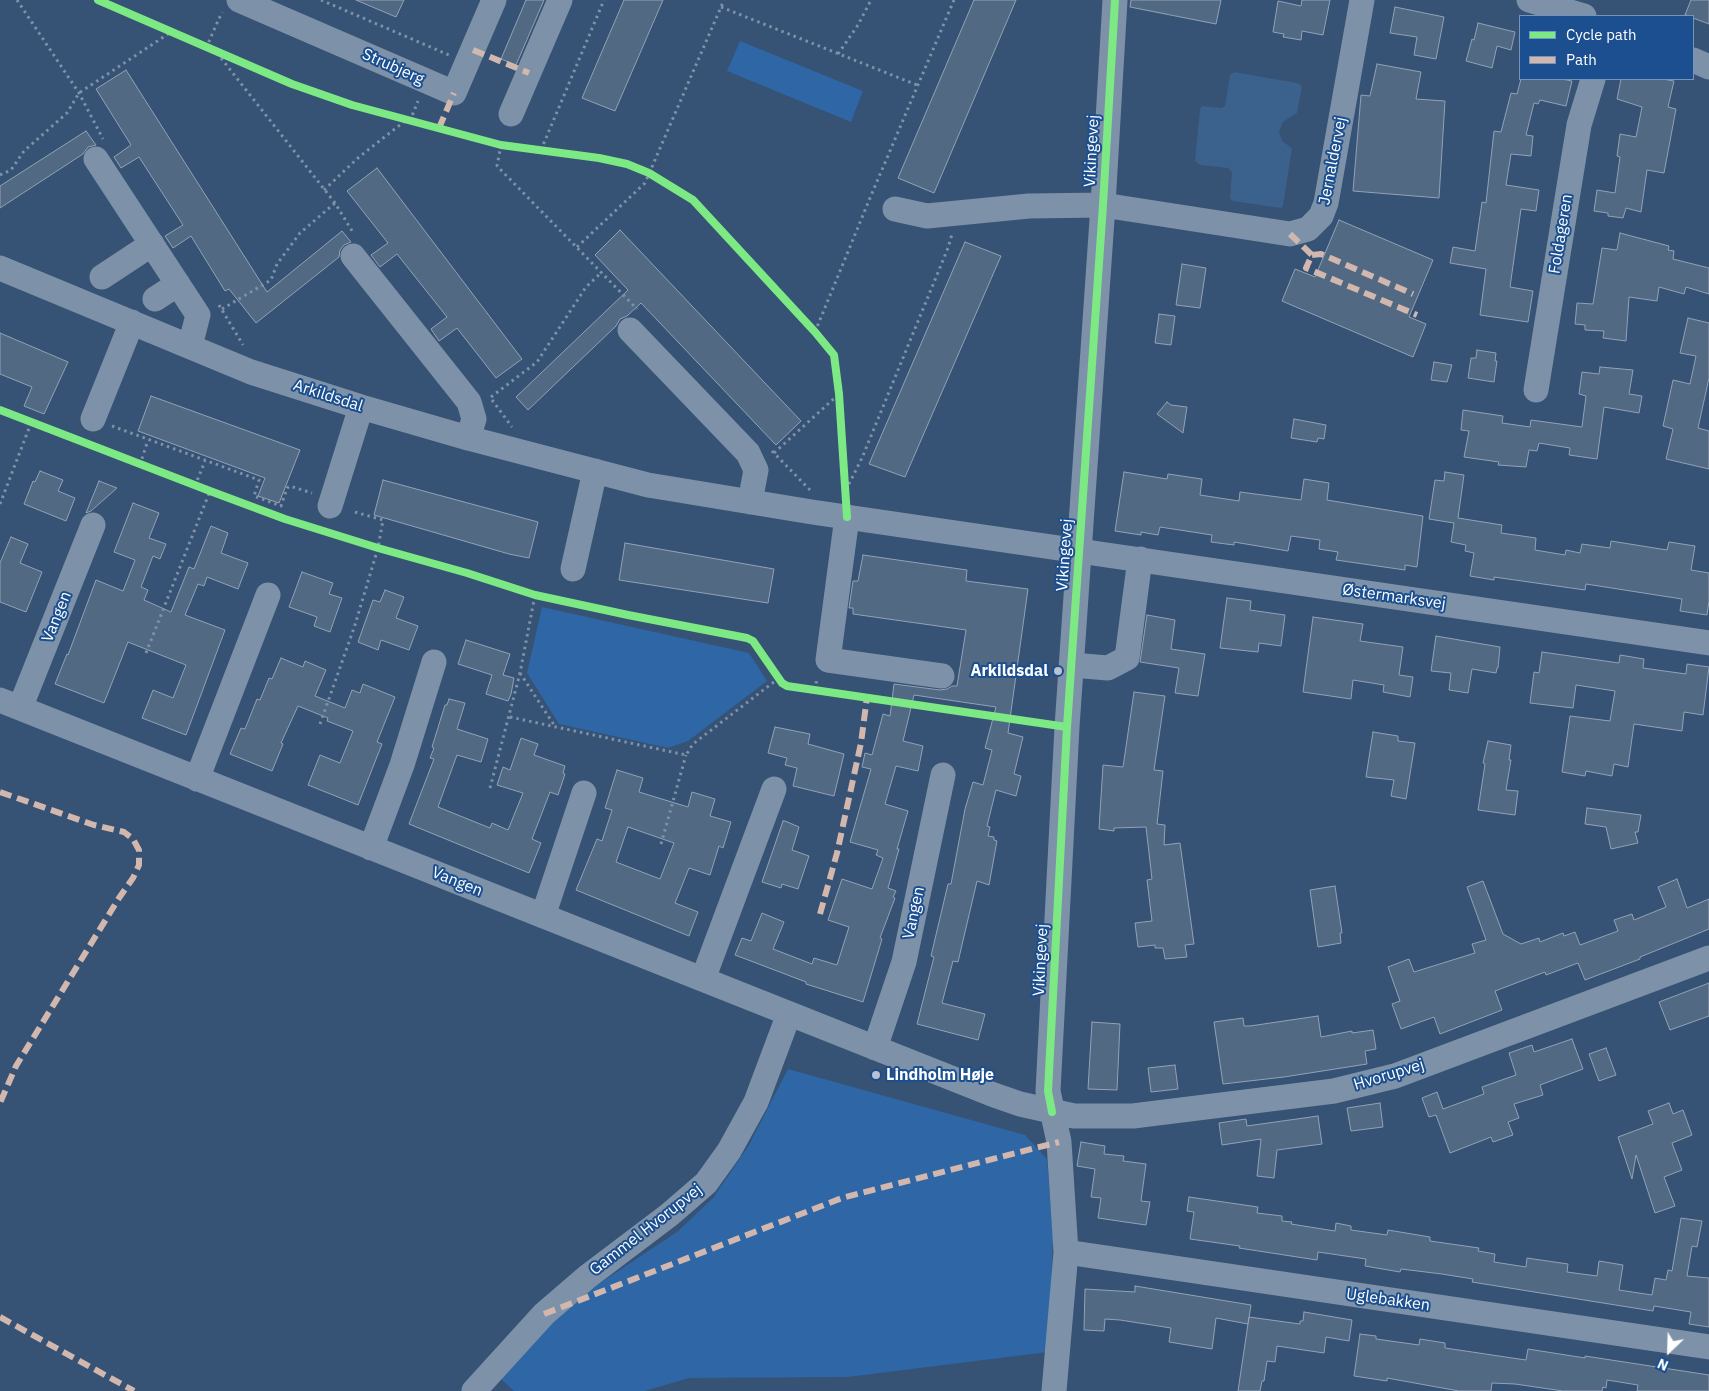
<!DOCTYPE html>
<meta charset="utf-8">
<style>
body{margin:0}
#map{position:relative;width:1709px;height:1391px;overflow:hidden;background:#365274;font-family:"IBM Plex Sans",sans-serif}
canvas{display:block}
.legend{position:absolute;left:1519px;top:15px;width:175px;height:65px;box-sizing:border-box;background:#1b4f8f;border:1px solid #7695bc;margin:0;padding:6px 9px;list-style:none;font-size:15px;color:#fff}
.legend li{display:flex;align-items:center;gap:10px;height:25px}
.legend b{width:25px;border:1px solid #7695bc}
.north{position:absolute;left:1644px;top:1326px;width:50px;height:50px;-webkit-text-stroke:4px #1b4f8f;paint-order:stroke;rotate:204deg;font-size:14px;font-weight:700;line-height:20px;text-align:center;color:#fff}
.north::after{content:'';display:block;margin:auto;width:18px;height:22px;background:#fff;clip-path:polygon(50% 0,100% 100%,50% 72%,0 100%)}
</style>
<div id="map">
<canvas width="1709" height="1391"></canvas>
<ul class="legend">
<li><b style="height:6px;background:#7ce984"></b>Cycle path</li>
<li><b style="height:6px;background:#d1b7ad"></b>Path</li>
</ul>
<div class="north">N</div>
</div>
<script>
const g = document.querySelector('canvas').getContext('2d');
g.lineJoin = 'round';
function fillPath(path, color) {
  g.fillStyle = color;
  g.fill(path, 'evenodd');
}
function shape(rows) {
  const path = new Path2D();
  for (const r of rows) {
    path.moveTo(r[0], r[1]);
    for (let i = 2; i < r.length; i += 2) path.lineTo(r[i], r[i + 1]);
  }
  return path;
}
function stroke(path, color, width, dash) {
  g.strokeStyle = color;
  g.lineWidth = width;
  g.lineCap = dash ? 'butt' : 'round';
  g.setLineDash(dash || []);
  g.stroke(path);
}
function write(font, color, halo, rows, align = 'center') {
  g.font = font + ' "IBM Plex Sans",sans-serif';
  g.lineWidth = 4;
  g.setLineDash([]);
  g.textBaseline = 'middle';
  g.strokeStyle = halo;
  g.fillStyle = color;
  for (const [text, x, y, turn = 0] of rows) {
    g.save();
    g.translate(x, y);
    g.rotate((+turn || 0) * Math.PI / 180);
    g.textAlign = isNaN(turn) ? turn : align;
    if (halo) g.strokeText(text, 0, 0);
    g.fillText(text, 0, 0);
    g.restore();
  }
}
const green = shape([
 [740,41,863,91,851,122,727,71],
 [542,607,749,653,767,681,688,741,668,748,559,724,527,673],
 [788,1069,1025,1135,1047,1159,1053,1239,1048,1352,848,1377,689,1378,645,1391,514,1391,501,1379,532,1341,582,1295,677,1232,713,1198,749,1145]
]);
const water = shape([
 [1234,72,1297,83,1302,86,1297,113,1283,122,1279,132,1282,141,1292,148,1283,206,1281,208,1233,201,1230,198,1232,172,1228,168,1200,165,1195,161,1200,109,1202,106,1221,108,1225,106,1230,75]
]);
const building = shape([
 [356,0,404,0,396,17,356,0],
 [526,0,544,0,516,65,501,59,526,0],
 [624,0,663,0,615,111,582,98,624,0],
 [974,0,1016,0,934,193,898,178,974,0],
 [1131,0,1221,0,1216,24,1130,7,1131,0],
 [1302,0,1330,0,1323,35,1302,31,1301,40,1283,37,1284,34,1273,32,1278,1,1301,6,1302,0],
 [1691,0,1709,0,1709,24,1693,18,1693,16,1685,15,1691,0],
 [1395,7,1444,17,1436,59,1414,55,1417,37,1390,33,1395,7],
 [1478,23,1515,32,1511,50,1497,46,1492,68,1466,61,1472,39,1474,40,1478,23],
 [1377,64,1421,72,1416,99,1445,101,1439,198,1353,191,1361,95,1370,96,1377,64],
 [126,70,267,292,342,231,351,242,344,245,340,250,339,257,256,323,229,289,225,291,191,236,173,248,165,236,183,225,139,157,121,168,114,157,131,145,96,89,126,70],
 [1521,79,1562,79,1572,81,1566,106,1540,100,1538,104,1534,103,1526,135,1533,136,1531,156,1511,154,1506,185,1539,190,1536,211,1521,209,1510,287,1533,291,1528,322,1480,315,1486,269,1450,263,1453,247,1475,251,1482,202,1486,203,1494,131,1501,132,1511,93,1517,94,1521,79],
 [1621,79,1663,79,1674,81,1668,107,1676,109,1664,173,1647,170,1641,212,1626,208,1623,218,1608,216,1608,213,1594,211,1597,190,1615,193,1620,157,1617,156,1620,134,1636,137,1642,107,1617,99,1621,79],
 [86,131,96,145,88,147,83,154,0,208,0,186,86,131],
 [377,168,522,359,496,378,457,328,439,341,431,329,447,317,397,254,380,267,371,255,388,243,347,191,377,168],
 [1339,220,1433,260,1409,317,1426,324,1413,357,1282,301,1295,269,1315,277,1339,220],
 [620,230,801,421,776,445,641,303,627,316,620,319,616,326,528,410,516,397,628,290,595,255,620,230],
 [1620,233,1669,246,1668,250,1674,251,1673,259,1709,268,1709,294,1686,287,1684,294,1659,287,1657,301,1629,297,1626,341,1603,338,1604,331,1585,330,1585,325,1575,324,1577,303,1593,304,1602,248,1617,250,1620,233],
 [965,242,1001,256,905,477,869,464,965,242],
 [1182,264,1206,268,1200,308,1176,305,1182,264],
 [1159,314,1175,316,1171,345,1155,343,1159,314],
 [1688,318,1709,323,1709,378,1698,428,1709,431,1709,469,1666,459,1673,429,1663,426,1673,380,1690,384,1696,356,1680,353,1688,318],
 [0,333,68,362,44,414,24,406,32,387,0,374,0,333],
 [1477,350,1496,353,1495,361,1497,361,1494,382,1468,378,1471,358,1476,358,1477,350],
 [1434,362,1452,365,1447,382,1431,380,1434,362],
 [1600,367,1633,370,1629,394,1642,396,1639,413,1604,407,1597,459,1569,455,1570,448,1539,443,1537,451,1529,450,1526,467,1498,465,1499,462,1464,457,1469,431,1461,430,1463,410,1503,416,1502,423,1530,427,1531,420,1582,427,1586,396,1579,394,1582,372,1599,374,1600,367],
 [151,396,300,450,279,503,258,496,265,478,138,431,151,396],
 [1167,402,1171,405,1187,407,1183,433,1157,414,1167,402],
 [1294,419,1326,425,1324,439,1318,438,1317,442,1291,438,1294,419],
 [40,471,63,480,58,491,75,498,66,521,24,504,33,481,35,482,40,471],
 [1124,472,1167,479,1168,474,1202,479,1200,495,1239,501,1240,492,1301,500,1304,479,1329,483,1327,500,1423,516,1417,567,1405,565,1405,570,1336,560,1338,552,1319,549,1320,540,1291,536,1288,551,1234,542,1234,545,1211,542,1212,535,1160,527,1158,535,1141,532,1141,535,1115,531,1124,472],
 [1445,472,1464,475,1458,518,1502,525,1501,533,1536,538,1535,550,1565,555,1566,550,1580,553,1582,544,1610,548,1611,541,1667,550,1669,542,1695,546,1691,570,1709,573,1709,601,1707,615,1680,611,1682,599,1586,584,1585,590,1494,577,1494,580,1470,576,1474,553,1465,551,1466,545,1451,542,1454,523,1429,519,1435,480,1444,481,1445,472],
 [383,480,538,522,529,558,509,554,374,515,383,480],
 [99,481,117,488,91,511,86,513,99,481],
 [133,503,159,513,149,538,166,544,160,559,153,556,141,587,148,590,144,600,171,612,189,567,194,569,211,526,228,533,221,553,248,563,238,589,207,577,204,586,198,584,185,615,225,630,186,735,142,718,153,690,173,698,186,665,128,642,104,703,55,684,67,654,68,655,96,580,123,591,135,560,114,552,133,503],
 [11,537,28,544,20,563,42,572,26,612,0,602,0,563,11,537],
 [625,543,774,569,768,603,619,580,625,543],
 [863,555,967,570,966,581,1028,589,1008,733,1023,737,1014,774,1021,776,1016,796,996,790,987,826,990,827,988,836,994,837,994,840,997,841,989,885,977,881,958,962,953,961,942,1003,985,1014,978,1040,917,1024,934,957,931,956,948,884,951,884,965,809,973,782,983,785,992,750,985,748,996,707,914,695,903,741,923,746,918,771,896,766,885,804,908,811,897,849,899,849,888,888,896,891,893,897,895,898,880,938,882,939,863,1002,806,984,806,982,735,955,742,938,751,941,762,913,784,922,773,949,812,964,814,958,837,965,849,927,828,920,842,879,872,889,883,858,876,855,878,850,850,842,871,769,862,767,865,753,872,755,883,714,890,716,894,684,940,690,947,689,952,686,957,686,966,630,853,614,853,608,849,608,853,581,858,581,863,555],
 [302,572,333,583,329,594,342,598,330,632,314,626,317,617,289,607,302,572],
 [385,590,404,597,396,618,418,626,409,650,381,640,378,650,358,642,373,600,380,602,385,590],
 [1227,598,1251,601,1250,610,1285,615,1281,646,1259,643,1258,652,1220,648,1227,598],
 [1147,615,1175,620,1171,649,1205,654,1198,696,1175,693,1179,668,1140,662,1147,615],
 [1313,617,1363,624,1360,641,1403,647,1399,675,1413,677,1410,697,1383,692,1384,685,1353,680,1351,699,1303,692,1313,617],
 [1436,636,1500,647,1498,668,1497,668,1496,673,1472,669,1468,693,1449,690,1451,673,1431,671,1436,636],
 [466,640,510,654,503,675,514,678,511,694,508,701,486,694,492,675,458,664,466,640],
 [1542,652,1619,663,1620,655,1644,659,1643,668,1686,674,1687,664,1709,667,1703,715,1684,712,1682,731,1634,724,1628,767,1614,764,1612,776,1586,771,1585,776,1562,772,1570,716,1610,721,1615,691,1576,685,1573,708,1530,703,1534,672,1539,673,1542,652],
 [281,658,303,667,305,661,326,670,315,696,345,708,352,690,360,693,363,684,395,697,377,742,382,744,358,805,308,785,320,755,340,763,353,731,327,721,328,718,298,706,281,743,283,744,272,771,230,754,241,728,245,729,257,699,260,700,269,678,272,679,281,658],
 [1134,692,1165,696,1154,770,1163,771,1157,824,1165,825,1164,845,1180,843,1194,944,1185,945,1187,957,1165,959,1163,948,1155,948,1155,945,1138,947,1135,923,1152,921,1147,880,1152,879,1146,827,1114,828,1114,831,1099,829,1103,765,1123,767,1134,692],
 [449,699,465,703,457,729,488,739,481,762,457,755,438,807,490,828,492,823,508,830,523,793,497,785,503,767,510,770,521,738,538,744,534,755,565,766,563,773,565,774,558,795,550,792,532,839,541,843,529,873,409,824,434,759,430,758,434,748,432,747,445,705,447,705,449,699],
 [775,727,810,734,808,744,844,754,834,796,793,786,797,768,785,765,787,758,768,753,775,727],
 [1373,732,1398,736,1398,741,1415,743,1406,799,1391,796,1394,780,1366,777,1373,732],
 [1488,741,1511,745,1509,760,1511,760,1506,790,1518,791,1515,815,1478,810,1485,764,1483,763,1488,741],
 [617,770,643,778,639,792,688,807,692,792,715,799,710,816,731,822,723,848,719,846,710,875,689,868,675,903,698,912,689,936,576,890,597,839,602,841,612,810,605,808,617,770],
 [628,827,674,843,660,879,616,862,628,827],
 [1587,808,1641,815,1638,832,1635,832,1638,843,1611,849,1606,827,1585,824,1587,808],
 [783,821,785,821,799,827,792,850,809,856,798,889,782,884,781,888,762,882,783,821],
 [1677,879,1687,908,1709,899,1709,929,1640,957,1640,959,1585,980,1578,963,1546,975,1545,972,1495,991,1502,1010,1440,1034,1434,1017,1401,1029,1392,1004,1400,1001,1388,967,1409,959,1414,972,1475,953,1472,944,1486,940,1467,887,1483,881,1503,934,1521,944,1539,938,1540,942,1563,933,1564,936,1575,932,1580,945,1618,931,1614,920,1632,914,1634,920,1666,907,1658,887,1677,879],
 [1335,886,1342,933,1340,933,1341,943,1318,947,1310,890,1335,886],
 [1709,983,1709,1016,1670,1030,1659,1002,1709,983],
 [1318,1016,1321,1037,1352,1031,1352,1033,1373,1030,1376,1049,1365,1051,1367,1064,1284,1077,1223,1084,1214,1022,1243,1018,1244,1026,1250,1026,1318,1016],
 [1092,1022,1120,1024,1117,1090,1088,1089,1092,1022],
 [1572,1039,1583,1069,1540,1085,1543,1095,1514,1104,1519,1118,1508,1122,1513,1135,1493,1142,1491,1137,1450,1153,1436,1115,1429,1117,1422,1098,1437,1092,1443,1109,1484,1094,1482,1087,1516,1075,1509,1053,1532,1045,1534,1052,1572,1039],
 [1606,1048,1616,1075,1599,1081,1589,1054,1606,1048],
 [1175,1065,1178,1089,1151,1092,1148,1068,1175,1065],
 [1380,1103,1383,1127,1351,1131,1347,1108,1380,1103],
 [1669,1103,1673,1114,1683,1110,1692,1135,1672,1143,1682,1170,1664,1177,1675,1206,1655,1213,1636,1155,1632,1179,1618,1137,1653,1124,1648,1111,1669,1103],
 [1318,1116,1322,1144,1277,1150,1274,1178,1257,1176,1261,1139,1222,1145,1219,1123,1246,1119,1247,1126,1318,1116],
 [1081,1142,1105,1146,1104,1154,1124,1156,1123,1161,1146,1164,1141,1201,1150,1202,1146,1225,1098,1218,1101,1198,1091,1197,1095,1169,1077,1166,1081,1142],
 [1189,1197,1258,1207,1257,1213,1282,1216,1282,1221,1292,1222,1291,1224,1335,1231,1336,1223,1351,1226,1351,1230,1387,1235,1388,1230,1430,1237,1430,1241,1479,1248,1478,1251,1495,1254,1494,1262,1526,1267,1527,1258,1568,1264,1567,1272,1597,1276,1599,1261,1623,1265,1619,1290,1652,1295,1655,1278,1666,1280,1668,1270,1672,1271,1681,1218,1702,1221,1697,1247,1692,1246,1687,1276,1709,1278,1709,1327,1689,1324,1691,1312,1654,1306,1653,1311,1472,1282,1473,1279,1442,1274,1401,1269,1400,1272,1365,1266,1366,1259,1318,1252,1317,1260,1239,1248,1240,1246,1190,1239,1194,1212,1187,1211,1189,1197],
 [1135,1286,1251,1305,1248,1324,1216,1318,1212,1349,1169,1342,1171,1328,1120,1320,1105,1319,1104,1331,1084,1330,1085,1289,1135,1292,1135,1286],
 [1304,1312,1352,1320,1349,1341,1326,1337,1324,1353,1277,1346,1275,1362,1267,1361,1264,1381,1262,1381,1260,1391,1238,1391,1249,1317,1300,1324,1300,1321,1303,1321,1304,1312],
 [1360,1334,1376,1336,1376,1339,1419,1345,1420,1339,1445,1343,1445,1348,1526,1360,1528,1349,1585,1358,1585,1356,1683,1371,1709,1375,1709,1391,1637,1391,1638,1385,1607,1380,1606,1388,1603,1387,1602,1391,1563,1391,1515,1384,1492,1383,1491,1391,1459,1391,1387,1378,1387,1381,1354,1376,1360,1334]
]);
const path = shape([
 [17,0,79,93,103,139],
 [321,0,449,55],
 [721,7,917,85],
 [206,48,222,12],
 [217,53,335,203,354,234],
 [838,54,858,25,871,0],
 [410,121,418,101],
 [501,145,497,166,637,309],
 [541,150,604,0],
 [0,175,11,170,24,151,67,113,79,93,171,32],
 [324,190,359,157,405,121],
 [577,247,645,183,724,0],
 [219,305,243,345],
 [222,309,271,280,277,264,300,233,335,203],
 [815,332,870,198,954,0],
 [491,397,537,362,586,287,602,272],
 [492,400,512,427],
 [112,426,259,480,254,496,281,506,287,488,290,486,312,493],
 [772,451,810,490],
 [774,453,839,394],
 [140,465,148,440],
 [195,486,205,461],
 [846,490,862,458,948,248,952,234],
 [0,504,31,423],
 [146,653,210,491],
 [520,673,556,728],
 [815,690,817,678],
 [510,717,686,755,693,744,779,678],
 [320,724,354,628,378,548,383,520,351,511],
 [490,788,520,673,535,595],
 [661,844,686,755]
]);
const minor = shape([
 [239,0,454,93,494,0],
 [1529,0,1584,16],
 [1693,60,1709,67],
 [511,114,560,0],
 [96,159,198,315,190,346],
 [895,209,927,216,1029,206,1103,205,1290,234,1308,229,1321,216,1326,203,1362,0],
 [353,256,469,402,474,419,468,438],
 [0,268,251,372,361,407,468,438,648,485,812,512,1709,643],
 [102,277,152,244],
 [155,299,178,284],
 [630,330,748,453,756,470,750,502],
 [1536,390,1579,125,1593,79],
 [93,419,132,322],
 [330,506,361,407],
 [847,517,828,660,942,676],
 [573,569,595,471],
 [1072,665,1108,668,1127,658,1140,559],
 [0,700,994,1095,1020,1104,1074,1116,1133,1116,1334,1091,1395,1076,1709,958],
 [20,708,93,525],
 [197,779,268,595],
 [371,848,402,765,434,662],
 [543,916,584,793],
 [703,979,774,789],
 [875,1048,904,962,943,775],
 [1066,1252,1709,1347],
 [474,1391,544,1314,587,1277,669,1215,706,1183,729,1151,756,1102,789,1014],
 [1054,1391,1066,1252,1059,1142,1048,1091,1067,727,1103,205,1115,0]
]);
const quiet = shape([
 [473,50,529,73],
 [439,128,454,93],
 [1290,234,1312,255,1306,268,1417,315],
 [1312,255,1321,254,1413,294],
 [0,792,94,825,124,832,133,839,139,850,139,865,133,878,119,898,16,1066,0,1103],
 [820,914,837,853,861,743,867,697],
 [544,1314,842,1198,1059,1142],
 [0,1317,134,1391]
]);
const cycleway = shape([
 [98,0,292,84,352,105,501,145,599,158,627,164,649,173,693,200,815,332,834,355,839,394,847,517],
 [0,410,210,491,285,519,378,548,467,573,535,595,628,615,747,638,753,641,782,683,787,686,1067,727],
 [1052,1112,1048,1091,1067,727,1103,205,1115,0]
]);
const markers = [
 [1058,671,5,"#b9c2ce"],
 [876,1075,5,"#b9c2ce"]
];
const streetNames = [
 ["Strubjerg",393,67,24],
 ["Vikingevej",1092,151,-87],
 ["Jernaldervej",1333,161,-79],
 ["Foldageren",1561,234,-81],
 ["Arkildsdal",328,396,18],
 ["Vikingevej",1065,555,-86],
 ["Østermarksvej",1394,597,8],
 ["Vangen",57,617,-68],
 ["Vangen",457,882,22],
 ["Vangen",914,913,-78],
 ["Vikingevej",1041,960,-87],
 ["Hvorupvej",1389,1075,-17],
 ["Gammel Hvorupvej",646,1230,-38],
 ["Uglebakken",1388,1300,8]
];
const poiNames = [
 ["Arkildsdal",1048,671],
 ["Lindholm Høje",886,1075,"left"]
];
fillPath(green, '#2f66a5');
fillPath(water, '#3b618d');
fillPath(building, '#526984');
stroke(building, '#92a2b6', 1);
stroke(path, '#7d92a8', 3, [2.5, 4]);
stroke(minor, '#7d92a8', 25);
stroke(quiet, '#d1b7ad', 6, [12, 6]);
stroke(cycleway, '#7ce984', 8);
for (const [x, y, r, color] of markers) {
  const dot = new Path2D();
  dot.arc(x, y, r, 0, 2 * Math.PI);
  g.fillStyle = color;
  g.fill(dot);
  stroke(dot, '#1b4f8f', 2);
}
write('16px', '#fff', '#1b4f8f', streetNames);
write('bold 16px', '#fff', '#1b4f8f', poiNames, 'right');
</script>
